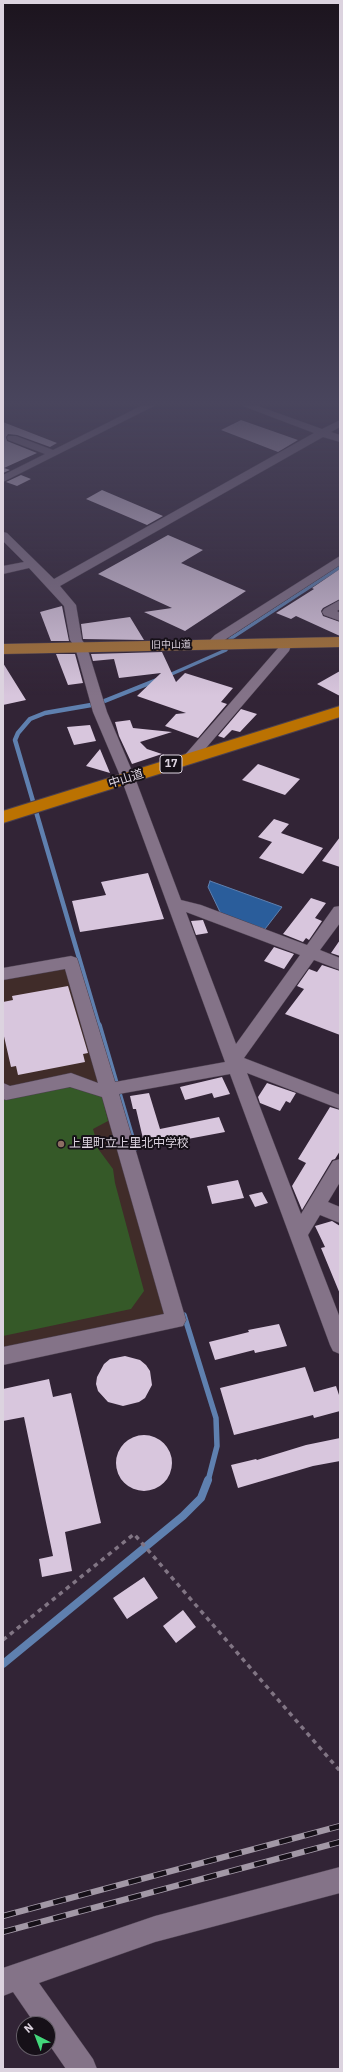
<!DOCTYPE html>
<meta charset="utf-8">
<style>
body{margin:0}
#map{position:relative;width:343px;height:2072px;overflow:hidden;background:#322436;font-family:"IBM Plex Sans",sans-serif}
canvas{display:block}
.frame{position:absolute;inset:0;border:4px solid #dcd3df;pointer-events:none}
.north{position:absolute;left:16px;top:2016px;width:40px;height:40px;box-sizing:border-box;background:#161018;border:1px solid #655e68;border-radius:50%;rotate:318deg;font-size:11px;font-weight:700;line-height:16px;text-align:center;color:#dcd3df}
.north::after{content:'';display:block;margin:auto;width:14px;height:18px;background:#43d77b;clip-path:polygon(50% 0,100% 100%,50% 72%,0 100%)}
</style>
<div id="map">
<canvas width="343" height="2072"></canvas>
<div class="frame"></div>
<div class="north">N</div>
</div>
<script>
const g = document.querySelector('canvas').getContext('2d');
g.lineJoin = 'round';
function fillPath(path, color) {
  g.fillStyle = color;
  g.fill(path, 'evenodd');
}
function shape(rows) {
  const path = new Path2D();
  for (const r of rows) {
    if (r.length === 3) {
      path.moveTo(r[0] + r[2], r[1]);
      path.arc(r[0], r[1], r[2], 0, 2 * Math.PI);
      continue;
    }
    path.moveTo(r[0], r[1]);
    for (let i = 2; i < r.length; i += 2) path.lineTo(r[i], r[i + 1]);
  }
  return path;
}
function stroke(path, color, width, dash) {
  g.strokeStyle = color;
  g.lineWidth = width;
  g.lineCap = dash ? 'butt' : 'round';
  g.setLineDash(dash || []);
  g.stroke(path);
}
function write(font, color, halo, rows, align = 'center') {
  g.font = font + ' "IBM Plex Sans","Noto Sans JP",sans-serif';
  g.lineWidth = 4;
  g.setLineDash([]);
  g.textBaseline = 'middle';
  g.strokeStyle = halo;
  g.fillStyle = color;
  for (const [text, x, y, turn = 0] of rows) {
    g.save();
    g.translate(x, y);
    g.rotate((+turn || 0) * Math.PI / 180);
    g.textAlign = isNaN(turn) ? turn : align;
    if (halo) g.strokeText(text, 0, 0);
    g.fillText(text, 0, 0);
    g.restore();
  }
}
const education = shape([
 [61,967,69,970,168,1310,164,1317,3,1351,3,977]
]);
const green = shape([
 [75,1086,102,1097,108,1121,93,1129,99,1150,113,1169,115,1183,144,1291,131,1309,3,1336,3,1099]
]);
const water = shape([
 [210,881,282,907,265,929,221,914,208,887,210,881]
]);
const streamFar3 = shape([
 [167,676,226,650,230,639,340,567]
]);
const streamFar2 = shape([
 [167,676,169,675],
 [99,1026,15,740,18,733,30,719,45,713,97,704,157,680]
]);
const streamFar1 = shape([
 [99,1025,135,1148],
 [184,1315,216,1418,217,1446,208,1481]
]);
const stream = shape([
 [3,1664,183,1516,201,1498,208,1480]
]);
const building = shape([
 [241,420,298,440,278,452,221,430],
 [3,422,57,443,50,447,17,435,8,434,6,437,7,441,37,453,4,468,10,470,3,473],
 [21,475,31,479,17,486,6,482],
 [102,490,163,516,147,525,86,499],
 [168,535,203,550,181,563,246,591,185,631,144,612,172,608,98,574],
 [340,569,340,599,323,608,321,611,323,616,340,622,340,636,296,616,291,619,276,613,314,589,312,588],
 [62,606,69,641,51,641,40,612],
 [130,617,144,640,83,639,81,624],
 [162,652,176,682,185,673,233,688,221,702,227,704,198,738,165,726,176,714,186,713,137,696,161,673,119,678,114,659,93,661,91,654],
 [56,654,75,654,83,683,68,685],
 [3,663,26,700,3,705],
 [340,671,340,696,317,684],
 [241,709,257,714,240,732,232,730,224,738,218,736],
 [130,720,133,728,172,732,140,742,147,749,162,754,132,764,119,736,115,722],
 [90,725,96,741,74,745,67,727],
 [100,749,110,773,86,766],
 [258,764,300,779,285,795,242,780],
 [274,819,289,824,281,833,323,848,303,874,259,858,272,842,258,837],
 [340,837,340,867,322,861],
 [148,873,164,919,80,932,72,901,106,895,101,882],
 [311,898,326,903,315,918,322,921,309,940,306,938,303,942,283,934],
 [203,920,208,933,196,935,191,921],
 [340,940,340,956,331,953],
 [274,947,294,954,284,969,264,961],
 [322,965,340,971,340,1035,285,1014,304,989,297,986,309,969,317,972],
 [68,986,88,1053,83,1054,85,1062,18,1075,16,1066,11,1067,3,1032,3,1002,13,1000,12,996],
 [222,1077,230,1094,214,1098,212,1093,185,1100,180,1087],
 [267,1083,296,1093,290,1103,286,1101,280,1111,260,1103,258,1097],
 [149,1093,160,1129,219,1117,225,1132,145,1147,136,1109,133,1109,130,1096],
 [330,1107,340,1110,340,1151,335,1159,332,1160,302,1210,292,1186,306,1163,298,1159],
 [238,1180,244,1198,212,1204,207,1186],
 [262,1192,268,1203,255,1207,249,1195],
 [332,1221,340,1226,340,1294,321,1248,325,1247,315,1226],
 [279,1324,287,1346,255,1353,254,1350,215,1360,209,1342,249,1332,248,1330],
 [125,1356,140,1360,146,1365,150,1371,152,1385,145,1398,139,1402,123,1406,108,1402,98,1391,96,1384,97,1377,104,1364,110,1359],
 [305,1367,314,1392,336,1386,340,1398,340,1411,314,1418,313,1415,234,1435,220,1388],
 [49,1379,53,1397,71,1393,101,1523,65,1532,72,1571,42,1577,39,1559,53,1556,24,1417,3,1421,3,1389],
 [144,1463,28],
 [340,1438,340,1461,313,1466,238,1488,231,1465,256,1459,257,1460,306,1445],
 [144,1577,158,1598,127,1619,113,1598],
 [183,1610,196,1627,176,1643,163,1626]
]);
const path = shape([
 [3,1640,134,1534,340,1771]
]);
const minor = shape([
 [141,406,154,406,3,482,3,475,45,454,8,440,7,438,8,436,16,436,53,450,141,406],
 [243,406,258,406,322,429,340,420,340,427,331,432,340,435,340,442,323,437,60,586,76,605,82,640,87,647,107,712,135,778,181,900,201,905,307,945,334,907,340,906,340,923,320,950,340,958,340,970,314,960,244,1058,340,1095,340,1109,247,1073,301,1214,333,1161,340,1159,340,1182,328,1202,340,1207,340,1223,320,1215,308,1235,340,1318,340,1354,333,1351,330,1345,230,1074,119,1094,186,1320,183,1326,3,1365,3,1347,164,1314,102,1097,70,1087,6,1100,3,1099,3,1083,10,1086,71,1073,98,1083,65,969,3,980,3,968,71,956,77,958,115,1082,225,1062,121,778,93,712,75,647,70,640,64,606,29,568,3,574,3,566,24,562,3,541,3,532,7,533,54,579,314,433,243,406],
 [186,912,300,955,236,1044,186,912],
 [340,556,340,565,223,641,220,647,216,648,210,644,209,641,215,635,340,556],
 [340,600,340,609,337,611,340,613,340,621,324,615,322,612,324,609,340,600],
 [286,639,292,643,289,651,194,762,184,762,182,759,184,756,279,647,282,640,286,639],
 [340,1867,340,1893,155,1942,39,1983,93,2059,97,2069,66,2069,48,2043,48,2024,35,2024,13,1992,3,1996,3,1968,155,1916,340,1867]
]);
const major = shape([
 [340,637,340,647,3,654,3,644,340,637]
]);
const highway = shape([
 [340,706,340,717,3,823,3,811,340,706]
]);
const rail = shape([
 [3,1916,340,1826],
 [3,1932,340,1842]
]);
const markers = [
 [61,1144,4,"#8d6e63"]
];
const farStreetnames = [
 ["旧中山道",171,645,-1]
];
const shields = [
 [171,764,22]
];
const shieldNames = [
 ["17",171,764]
];
const streetNames = [
 ["中山道",126,779,-18]
];
const poiNames = [
 ["上里町立上里北中学校",69,1144]
];
fillPath(education, '#402c29');
fillPath(green, '#355928');
fillPath(water, '#2a5d9b');
stroke(water, '#5f80af', 1);
stroke(streamFar3, '#5f80af', 3.5);
stroke(streamFar2, '#5f80af', 4.5);
stroke(streamFar1, '#5f80af', 5.5);
stroke(stream, '#5f80af', 8);
fillPath(building, '#d8c6dd');
stroke(minor, '#4c404f', 1);
stroke(major, '#4c404f', 1);
stroke(highway, '#4c404f', 2);
stroke(path, '#817584', 3.5, [4.5, 4.5]);
fillPath(minor, '#847388');
fillPath(major, '#a57238');
fillPath(highway, '#bb7202');
stroke(rail, '#a298a6', 6);
stroke(rail, '#161018', 4.5, [13]);
const sky = g.createLinearGradient(0, 0, 0, 696);
sky.addColorStop(0, '#1c141e');
sky.addColorStop(0.58, '#49455d');
sky.addColorStop(1, '#49455d00');
g.fillStyle = sky;
g.fillRect(0, 0, 343, 696);
for (const [x, y, r, color] of markers) {
  const dot = new Path2D();
  dot.arc(x, y, r, 0, 2 * Math.PI);
  g.fillStyle = color;
  g.fill(dot);
  stroke(dot, '#161018', 1.5);
}
write('10px', '#dcd3df', '#161018', farStreetnames);
for (const [x, y, w] of shields) {
  const box = new Path2D();
  box.roundRect(x - w / 2, y - 9, w, 18, 3);
  g.fillStyle = '#161018';
  g.fill(box);
  stroke(box, '#dcd3df', 1);
}
write('bold 11px', '#dcd3df', null, shieldNames);
write('12px', '#dcd3df', '#161018', streetNames);
write('12px', '#dcd3df', '#161018', poiNames, 'left');
</script>
